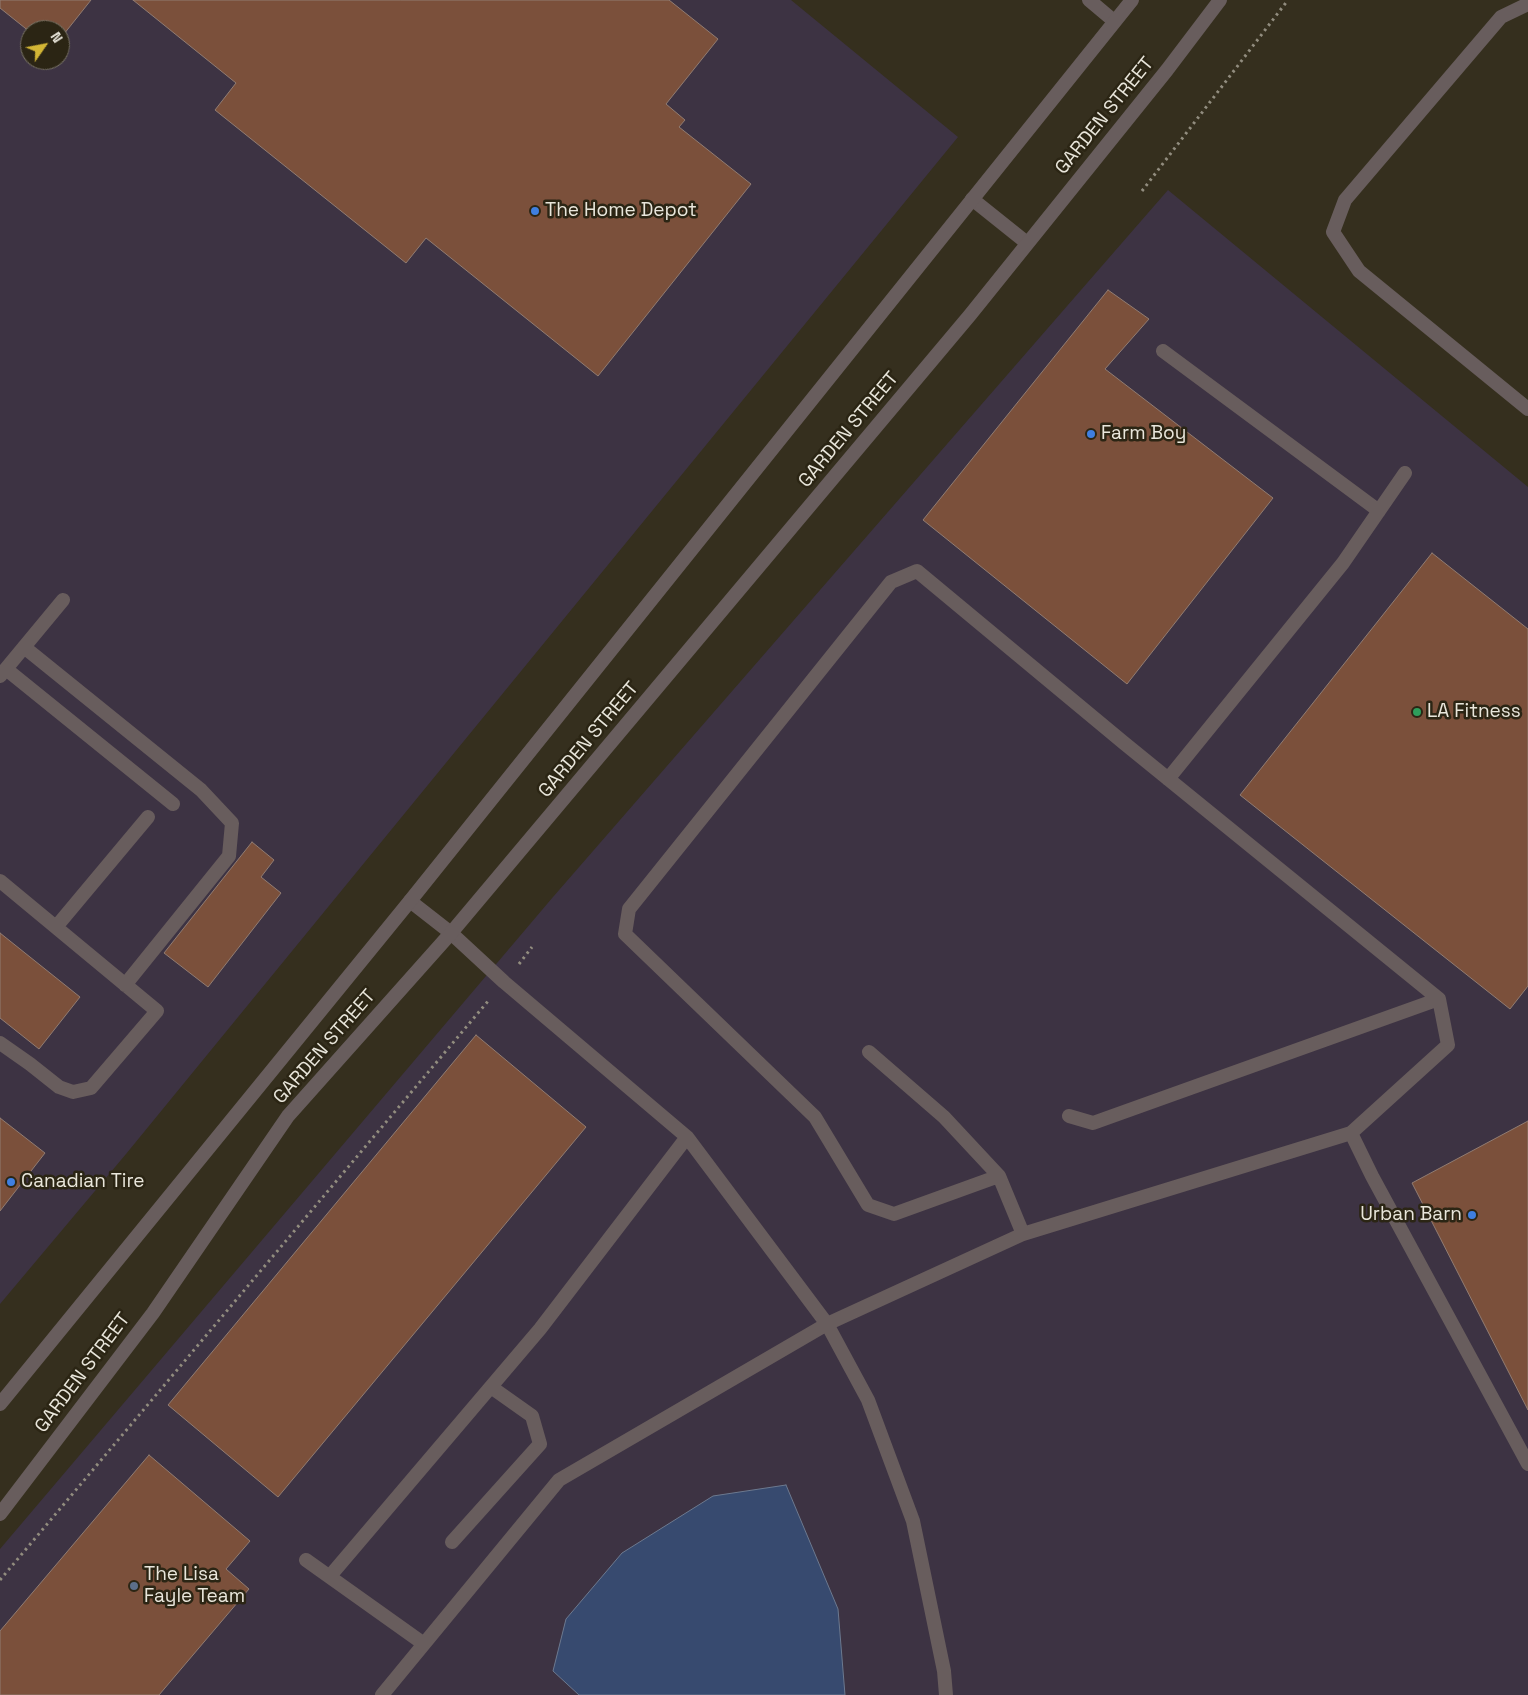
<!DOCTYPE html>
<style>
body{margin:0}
#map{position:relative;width:1528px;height:1695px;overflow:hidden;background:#352f1e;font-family:"Space Grotesk",sans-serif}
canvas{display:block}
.north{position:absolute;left:20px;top:20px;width:50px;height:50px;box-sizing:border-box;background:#2b2514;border:1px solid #777264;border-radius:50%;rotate:57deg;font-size:14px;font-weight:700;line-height:20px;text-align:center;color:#e9e6db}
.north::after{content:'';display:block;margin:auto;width:18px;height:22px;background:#d3b635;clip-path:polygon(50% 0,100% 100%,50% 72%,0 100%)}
</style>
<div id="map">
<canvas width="1528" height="1695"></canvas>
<div class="north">N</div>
</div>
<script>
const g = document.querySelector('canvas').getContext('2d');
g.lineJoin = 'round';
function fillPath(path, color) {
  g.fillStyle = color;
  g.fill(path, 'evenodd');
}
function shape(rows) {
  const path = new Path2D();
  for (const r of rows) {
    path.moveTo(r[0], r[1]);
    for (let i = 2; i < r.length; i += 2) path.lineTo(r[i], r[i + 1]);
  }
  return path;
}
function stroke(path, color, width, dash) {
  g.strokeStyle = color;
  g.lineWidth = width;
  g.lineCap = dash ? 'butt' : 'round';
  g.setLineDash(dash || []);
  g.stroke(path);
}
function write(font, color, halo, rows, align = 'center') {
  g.font = font + ' "Space Grotesk",sans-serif';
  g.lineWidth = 5;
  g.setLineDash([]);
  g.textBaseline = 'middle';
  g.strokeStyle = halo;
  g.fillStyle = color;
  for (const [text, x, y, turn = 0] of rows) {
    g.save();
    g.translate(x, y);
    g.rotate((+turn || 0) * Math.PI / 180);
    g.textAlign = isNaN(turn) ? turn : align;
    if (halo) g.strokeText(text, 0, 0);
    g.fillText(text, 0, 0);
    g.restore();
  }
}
const commercial = shape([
 [0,0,791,0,958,137,126,1154,0,1304],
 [30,30,60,30,60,60,30,60],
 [1168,190,1528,487,1528,1695,0,1695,0,1549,553,897]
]);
const water = shape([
 [786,1485,838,1609,845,1695,579,1695,553,1671,566,1619,622,1553,713,1496,786,1485]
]);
const building = shape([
 [0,0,91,0,60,39,60,30,30,30,30,32,0,8,0,0],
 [133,0,669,0,718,39,666,104,685,120,679,127,751,184,598,376,426,238,406,263,215,110,236,83,133,0],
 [1108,290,1149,319,1105,369,1273,498,1127,684,923,520,1108,290],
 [1432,553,1528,629,1528,986,1510,1009,1240,795,1432,553],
 [252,842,274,860,261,877,281,893,208,987,164,953,252,842],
 [0,933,80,997,39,1049,0,1018,0,933],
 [476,1035,586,1127,278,1497,168,1405,476,1035],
 [0,1118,45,1153,0,1211,0,1118],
 [1528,1121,1528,1410,1412,1183,1528,1121],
 [149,1455,250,1541,226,1569,249,1589,159,1695,0,1695,0,1631,149,1455]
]);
const path = shape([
 [1142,191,1288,0],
 [519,964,532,947],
 [0,1580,489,1000]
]);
const service = shape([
 [1528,4,1501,17,1345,200,1333,232,1359,271,1528,409],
 [972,199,1027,243],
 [1163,351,1379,511],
 [24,647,201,790,232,823,229,856,125,985],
 [6,669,173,804],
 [0,676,63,600],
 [1168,779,1343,563,1405,473],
 [0,881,157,1011,91,1088,73,1092,59,1087,30,1064,0,1043],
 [410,901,451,933,504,982,687,1137,827,1324,868,1400,913,1521,944,1671,946,1695],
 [56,927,148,817],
 [869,1052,944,1117,999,1176,1023,1234],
 [1069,1116,1093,1123,1439,999],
 [999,1176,894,1214,868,1205,815,1117,625,934,629,909,891,582,917,571,1124,743,1439,999,1448,1045,1351,1133],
 [452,1542,540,1444,532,1416,491,1387],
 [306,1560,424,1644],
 [330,1576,540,1329,687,1137],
 [382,1695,559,1480,827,1324,1023,1234,1351,1133,1372,1176,1528,1464]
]);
const minor = shape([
 [1089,0,1114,21]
]);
const tertiary = shape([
 [0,1404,410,901,1132,0],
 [0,1514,153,1313,288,1116,451,933,970,315,1167,70,1220,0]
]);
const markers = [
 [535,211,5,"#3f7fe0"],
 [1091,434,5,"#3f7fe0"],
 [1417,712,5,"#2e9e5b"],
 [11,1182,5,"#3f7fe0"],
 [1472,1215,5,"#3f7fe0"],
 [134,1586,5,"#5c6f8a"]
];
const streetNames = [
 ["GARDEN STREET",1105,116,-51],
 ["GARDEN STREET",849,430,-50],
 ["GARDEN STREET",589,740,-50],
 ["GARDEN STREET",325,1047,-49],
 ["GARDEN STREET",83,1373,-53]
];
const poiNames = [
 ["The Home Depot",545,211],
 ["Farm Boy",1101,434],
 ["LA Fitness",1427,712],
 ["Canadian Tire",21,1182],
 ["Urban Barn",1462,1215,"right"],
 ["The Lisa",144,1575],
 ["Fayle Team",144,1597]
];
fillPath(commercial, '#3d3343');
fillPath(water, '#374a6f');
stroke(water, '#6c798f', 1);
fillPath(building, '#7b503b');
stroke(building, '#917c72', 1);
stroke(path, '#928d7f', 3, [2.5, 4]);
stroke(service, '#685d5d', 14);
stroke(minor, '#685d5d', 14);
stroke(tertiary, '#685d5d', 14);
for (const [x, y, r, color] of markers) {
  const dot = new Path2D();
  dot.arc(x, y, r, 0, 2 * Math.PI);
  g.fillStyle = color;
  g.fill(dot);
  stroke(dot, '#2b2514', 2);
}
write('19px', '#e9e6db', '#2b2514', streetNames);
write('19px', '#e9e6db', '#2b2514', poiNames, 'left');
</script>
